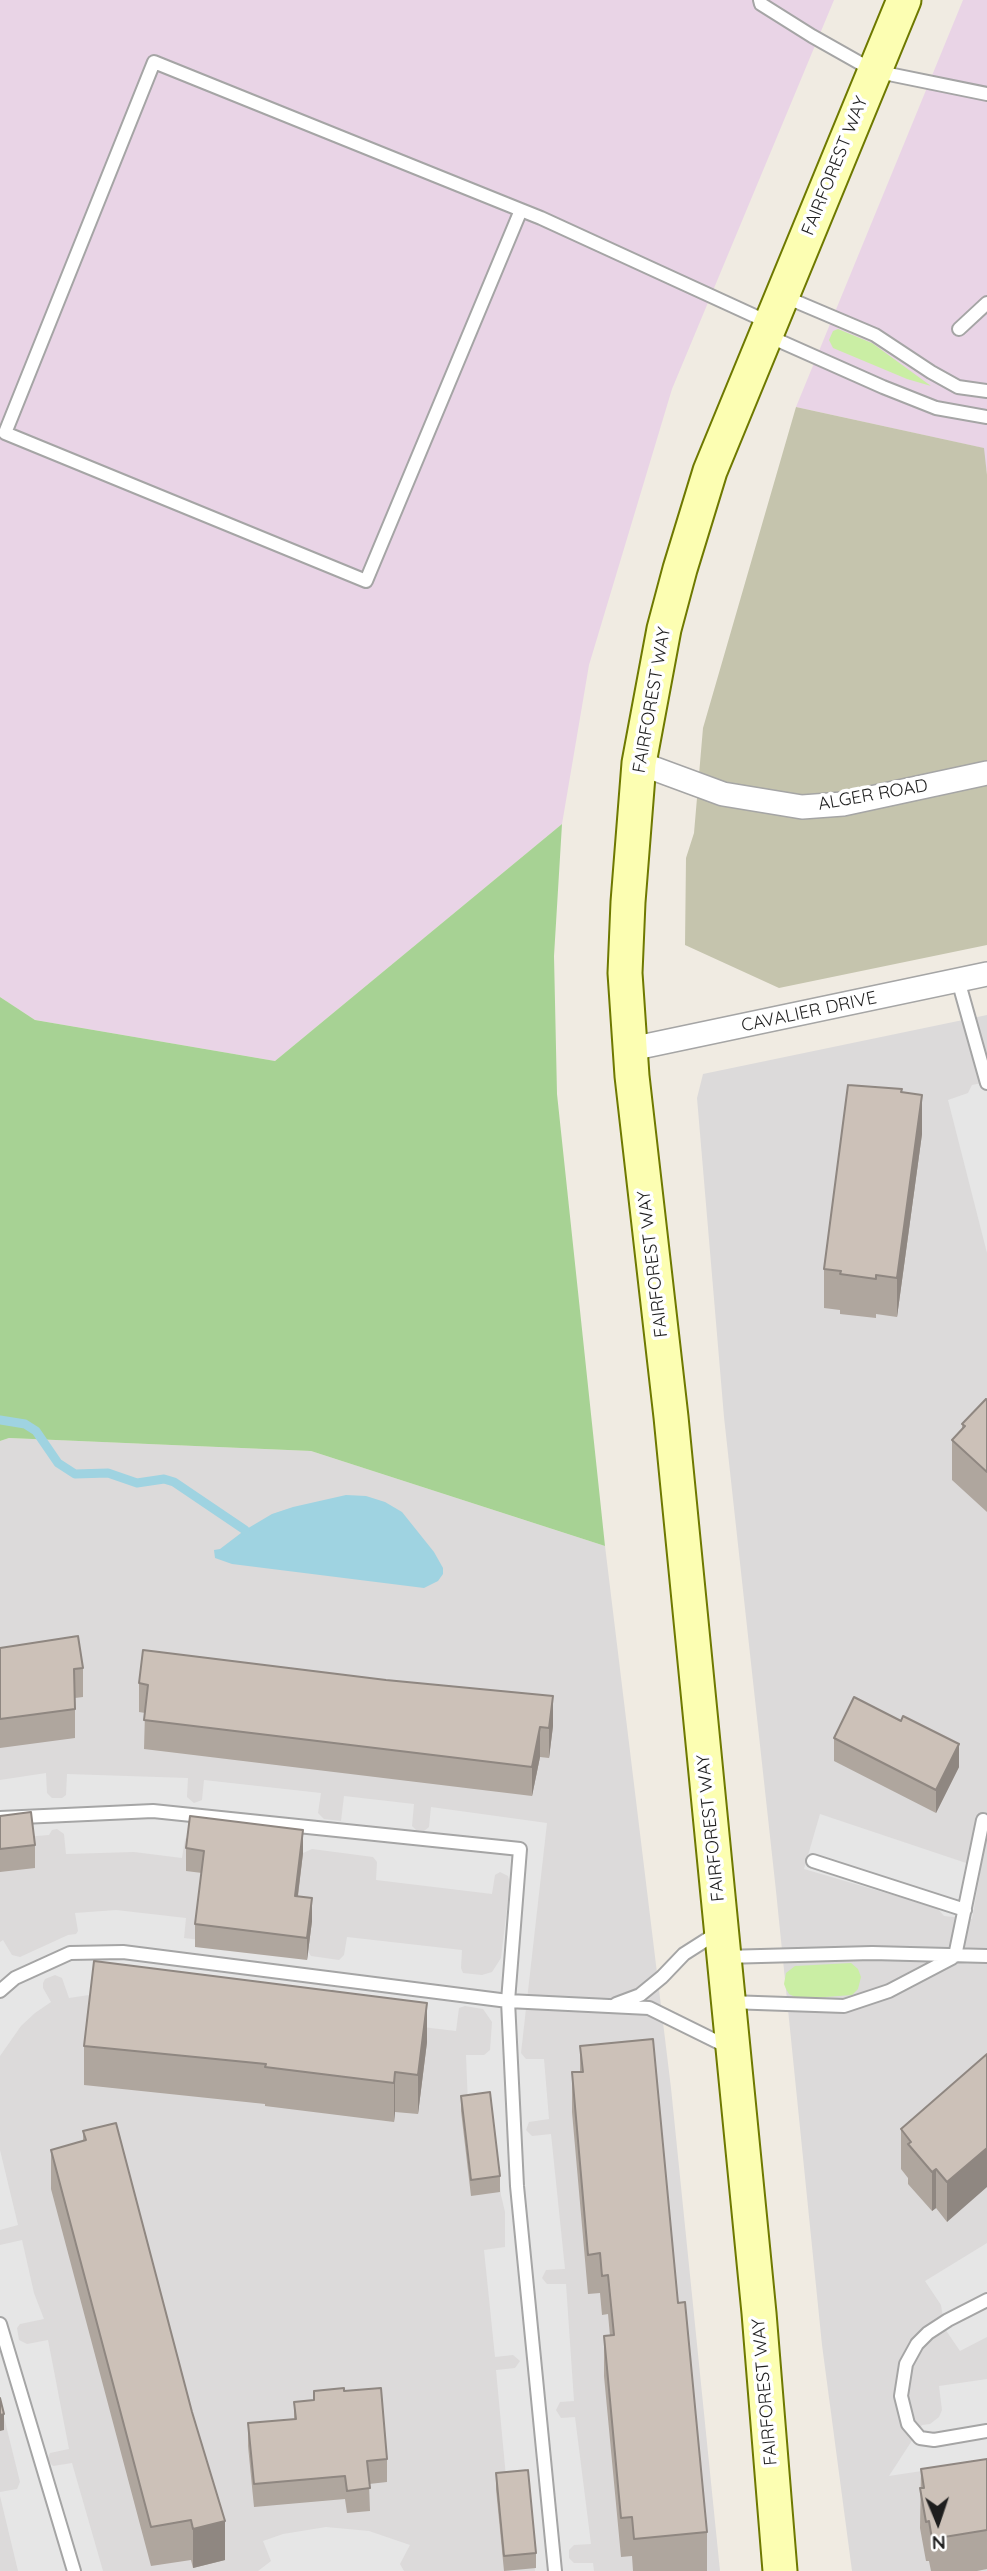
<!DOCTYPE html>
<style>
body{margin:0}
#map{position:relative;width:987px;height:2571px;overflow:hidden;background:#f0ebe2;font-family:Quicksand,sans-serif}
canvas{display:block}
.north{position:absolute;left:903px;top:2487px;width:70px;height:70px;-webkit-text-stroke:5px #fff;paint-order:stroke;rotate:178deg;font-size:19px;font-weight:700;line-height:28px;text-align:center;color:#1e1e1e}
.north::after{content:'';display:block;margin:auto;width:24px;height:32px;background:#1e1e1e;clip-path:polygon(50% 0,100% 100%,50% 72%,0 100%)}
</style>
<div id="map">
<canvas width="987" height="2571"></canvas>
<div class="north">N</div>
</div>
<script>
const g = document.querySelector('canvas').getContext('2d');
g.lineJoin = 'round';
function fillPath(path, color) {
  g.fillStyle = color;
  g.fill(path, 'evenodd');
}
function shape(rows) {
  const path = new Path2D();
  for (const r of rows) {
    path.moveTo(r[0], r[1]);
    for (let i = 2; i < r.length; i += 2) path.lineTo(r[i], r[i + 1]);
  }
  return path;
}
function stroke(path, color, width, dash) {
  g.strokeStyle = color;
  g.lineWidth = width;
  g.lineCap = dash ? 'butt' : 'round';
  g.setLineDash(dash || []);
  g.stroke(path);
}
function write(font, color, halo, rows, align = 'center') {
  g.font = font + ' Quicksand,sans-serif';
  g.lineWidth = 7;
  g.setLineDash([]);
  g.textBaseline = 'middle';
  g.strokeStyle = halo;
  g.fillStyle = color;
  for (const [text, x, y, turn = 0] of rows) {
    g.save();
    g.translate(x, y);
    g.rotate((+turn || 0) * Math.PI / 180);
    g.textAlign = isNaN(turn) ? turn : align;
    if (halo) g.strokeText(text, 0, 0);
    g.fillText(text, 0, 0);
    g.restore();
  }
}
const residential = shape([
 [987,1015,987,2571,852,2571,822,2345,776,1891,724,1417,697,1098,703,1074],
 [9,1438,311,1451,605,1546,671,2088,720,2571,0,2571,0,1441]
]);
const industrial = shape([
 [0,0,834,0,672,389,589,665,562,824,275,1061,35,1020,0,997],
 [963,0,987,0,987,475,983,448,796,407]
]);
const construction = shape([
 [796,407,984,448,987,475,987,945,779,988,685,945,686,858,694,833,703,728]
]);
const grass = shape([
 [838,329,872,343,931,386,907,379,833,348,829,340,833,331],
 [851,1963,858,1969,861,1977,858,1989,852,1995,799,1999,789,1994,786,1989,784,1984,786,1973,795,1966]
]);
const forest = shape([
 [562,824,554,956,557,1094,605,1546,311,1451,9,1438,0,1441,0,997,35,1020,275,1061]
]);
const parking = shape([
 [987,1082,987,1253,948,1100,968,1093,972,1085],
 [46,1773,47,1793,52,1798,62,1798,66,1795,67,1774,188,1778,187,1797,194,1803,202,1800,204,1780,321,1793,318,1813,324,1819,341,1821,344,1796,414,1804,412,1826,416,1830,424,1831,429,1827,431,1807,547,1823,521,2053,526,2059,544,2059,549,2119,529,2122,526,2130,532,2136,551,2134,565,2269,546,2270,542,2278,547,2284,566,2284,574,2401,560,2402,556,2410,561,2418,575,2417,591,2544,574,2545,569,2550,569,2558,574,2563,593,2563,594,2571,535,2571,527,2488,506,2477,496,2370,515,2368,520,2361,513,2355,495,2357,484,2250,505,2247,505,2212,501,2195,491,2108,468,2105,466,2055,484,2055,490,2050,492,2022,483,2009,465,2006,459,2008,456,2031,338,2017,340,1993,333,1989,325,1993,200,1976,192,1973,116,1991,69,1998,62,1978,55,1975,45,1979,43,1983,43,1988,51,2002,35,2013,21,2026,0,2056,0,1942,3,1940,12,1955,20,1957,68,1935,76,1934,78,1931,75,1913,116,1910,186,1918,184,1938,309,1953,311,1956,339,1960,344,1955,347,1937,462,1950,461,1968,463,1973,482,1975,492,1972,501,1958,510,1883,508,1876,500,1872,495,1875,492,1894,376,1880,377,1862,373,1857,312,1849,303,1853,189,1836,185,1839,182,1858,134,1852,66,1854,64,1834,57,1829,52,1830,49,1835,0,1839,0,1780],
 [820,1814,981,1868,972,1919,944,1916,937,1908,804,1869],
 [0,2150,18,2225,0,2230],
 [22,2240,34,2293,44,2319,20,2324,17,2328,19,2340,27,2344,48,2340,69,2449,50,2453,47,2460,53,2466,72,2463,103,2571,18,2571,0,2496,0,2492,17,2489,20,2482,0,2401,0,2245],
 [987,2243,987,2337,960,2351,945,2329,941,2305,925,2281],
 [987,2379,987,2461,889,2476,922,2425,930,2424,939,2417,942,2410,939,2386],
 [326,2527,369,2531,410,2545,400,2564,404,2571,258,2571,271,2561,263,2541,283,2534]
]);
const water = shape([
 [346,1495,366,1496,385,1502,402,1512,434,1552,443,1568,443,1574,438,1581,424,1588,232,1564,215,1558,214,1550,220,1549,245,1530,272,1514,293,1507]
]);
const stream = shape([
 [0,1420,25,1424,36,1431,58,1463,75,1474,108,1473,137,1483,164,1479,174,1482,245,1530]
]);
const lane = shape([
 [760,0,761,4,812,36,874,71,987,94],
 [521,210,366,581,5,433,154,62,521,210,541,218,770,323],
 [783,296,875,335,931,372,958,387,987,391],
 [959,329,987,303],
 [766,335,883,387,936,408,987,417],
 [958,980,987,1083],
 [0,1818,153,1811,520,1849,508,2001,517,2186,555,2571],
 [813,1861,965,1910],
 [955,1956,983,1820],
 [724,1957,872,1953,987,1956],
 [0,1991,15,1978,70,1953,123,1952,508,2001,649,2008,730,2048],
 [729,2002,844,2006,889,1991,952,1958],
 [616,2004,640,1995,662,1977,684,1954,717,1933],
 [987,2300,948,2320,928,2333,917,2344,906,2364,901,2396,908,2424,920,2438,934,2440,987,2431],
 [0,2324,74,2571]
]);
const street = shape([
 [639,763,723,794,802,807,843,804,987,773],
 [631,1049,987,974]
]);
const secondary = shape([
 [780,2571,759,2313,671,1417,632,1076,625,973,628,902,639,763,664,629,680,569,710,471,904,0]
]);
const wall = shape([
 [902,1092,922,1134,897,1317,876,1314,876,1318,840,1314,840,1310,824,1308,824,1269],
 [987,1400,987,1512,952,1480,952,1440,962,1429,962,1424],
 [0,1648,83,1668,83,1697,75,1698,75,1738,0,1748],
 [139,1683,553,1726,549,1758,540,1757,532,1796,144,1749,145,1713,139,1712],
 [834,1738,959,1767,936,1813,834,1761],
 [0,1816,35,1845,35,1868,0,1872],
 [186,1848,303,1853,298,1896,312,1921,307,1960,195,1947,195,1924,202,1873,186,1871],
 [427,2042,418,2114,395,2112,394,2122,265,2106,265,2104,84,2085,84,2046],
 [580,2046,678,2303,707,2532,707,2571,633,2571,632,2556,621,2557,604,2376,604,2336,610,2336,608,2314,602,2315,600,2293,588,2294,572,2112,572,2072,580,2072],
 [987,2054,947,2222,936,2208,932,2211,908,2184,908,2178,901,2169,901,2129],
 [461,2096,500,2176,500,2192,471,2196,461,2111],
 [83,2131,225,2560,193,2568,191,2560,151,2566,51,2189,51,2150,83,2141],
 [314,2391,344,2391,387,2459,387,2482,369,2484,370,2511,347,2513,345,2499,254,2507,248,2446,248,2423,294,2419,294,2402,314,2400],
 [987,2459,987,2569,977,2571,931,2571,929,2561,926,2561,920,2528,921,2469],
 [496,2473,536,2553,536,2568,504,2571,496,2489]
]);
const shadedWall = shape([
 [922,1095,922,1134,897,1317,897,1278],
 [553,1696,553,1726,549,1758,549,1728],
 [540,1727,540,1757,532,1796,532,1767],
 [959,1744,959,1767,936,1813,936,1790],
 [303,1830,303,1853,295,1918,295,1896],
 [312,1898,312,1921,307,1960,307,1938],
 [427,2003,427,2042,418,2114,418,2075],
 [395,2072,395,2112,394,2122,394,2083],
 [987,2148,987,2187,947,2222,947,2182],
 [936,2169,936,2208,932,2211,932,2172],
 [4,2414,4,2430,0,2431,0,2415],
 [225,2521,225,2560,193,2568,193,2529]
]);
const building = shape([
 [848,1085,902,1089,901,1092,922,1095,897,1278,876,1275,876,1279,840,1274,841,1271,824,1269,848,1085],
 [986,1399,987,1400,987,1472,952,1440,965,1426,962,1424,986,1399],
 [78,1636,83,1668,74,1669,75,1709,0,1719,0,1648,78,1636],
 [143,1650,386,1680,553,1696,549,1728,540,1727,532,1767,144,1720,148,1685,139,1683,143,1650],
 [854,1697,901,1721,903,1716,959,1744,936,1790,834,1738,854,1697],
 [31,1812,35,1845,0,1849,0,1816,31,1812],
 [190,1816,303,1830,295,1896,312,1898,307,1938,195,1924,204,1851,186,1848,190,1816],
 [94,1961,427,2003,418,2075,395,2072,394,2083,265,2067,266,2064,84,2046,94,1961],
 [653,2039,678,2303,685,2302,707,2532,634,2539,632,2517,621,2518,604,2336,614,2335,608,2275,602,2276,600,2253,588,2255,572,2072,583,2072,580,2046,653,2039],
 [987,2054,987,2148,947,2182,936,2169,932,2172,908,2144,911,2142,901,2129,987,2054],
 [490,2092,500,2176,471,2180,461,2096,490,2092],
 [116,2123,192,2412,225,2521,193,2529,191,2520,151,2527,51,2150,86,2140,83,2131,116,2123],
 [344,2388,344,2391,381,2388,387,2459,367,2461,370,2488,347,2491,345,2476,254,2484,248,2423,296,2419,294,2402,314,2400,314,2391,344,2388],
 [0,2398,4,2414,0,2415,0,2398],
 [987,2459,987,2530,932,2539,929,2521,926,2522,920,2488,924,2488,921,2469,987,2459],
 [528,2470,536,2553,504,2556,496,2473,528,2470]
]);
const streetNames = [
 ["FAIRFOREST WAY",835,166,-68],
 ["FAIRFOREST WAY",652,700,-80],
 ["ALGER ROAD",873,795,-10],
 ["CAVALIER DRIVE",809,1012,-12],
 ["FAIRFOREST WAY",653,1264,-97],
 ["FAIRFOREST WAY",711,1828,-96],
 ["FAIRFOREST WAY",765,2392,-95]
];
fillPath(residential, '#dcdada');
fillPath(industrial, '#e9d4e6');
fillPath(construction, '#c5c4ad');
fillPath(grass, '#caeea4');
fillPath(forest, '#a7d294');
fillPath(parking, '#e6e6e6');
fillPath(water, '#9fd3e1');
stroke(stream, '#9fd3e1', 9);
stroke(lane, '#a5a5a5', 16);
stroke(street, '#a5a5a5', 26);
stroke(secondary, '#6e7900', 37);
stroke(lane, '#fff', 12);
stroke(street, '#fff', 23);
stroke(secondary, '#fcfeb2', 33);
fillPath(wall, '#afa69e');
fillPath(shadedWall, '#8f8781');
fillPath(building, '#ccc1b8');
stroke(building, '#8f8781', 2);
write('18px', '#1e1e1e', '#fff', streetNames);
</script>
